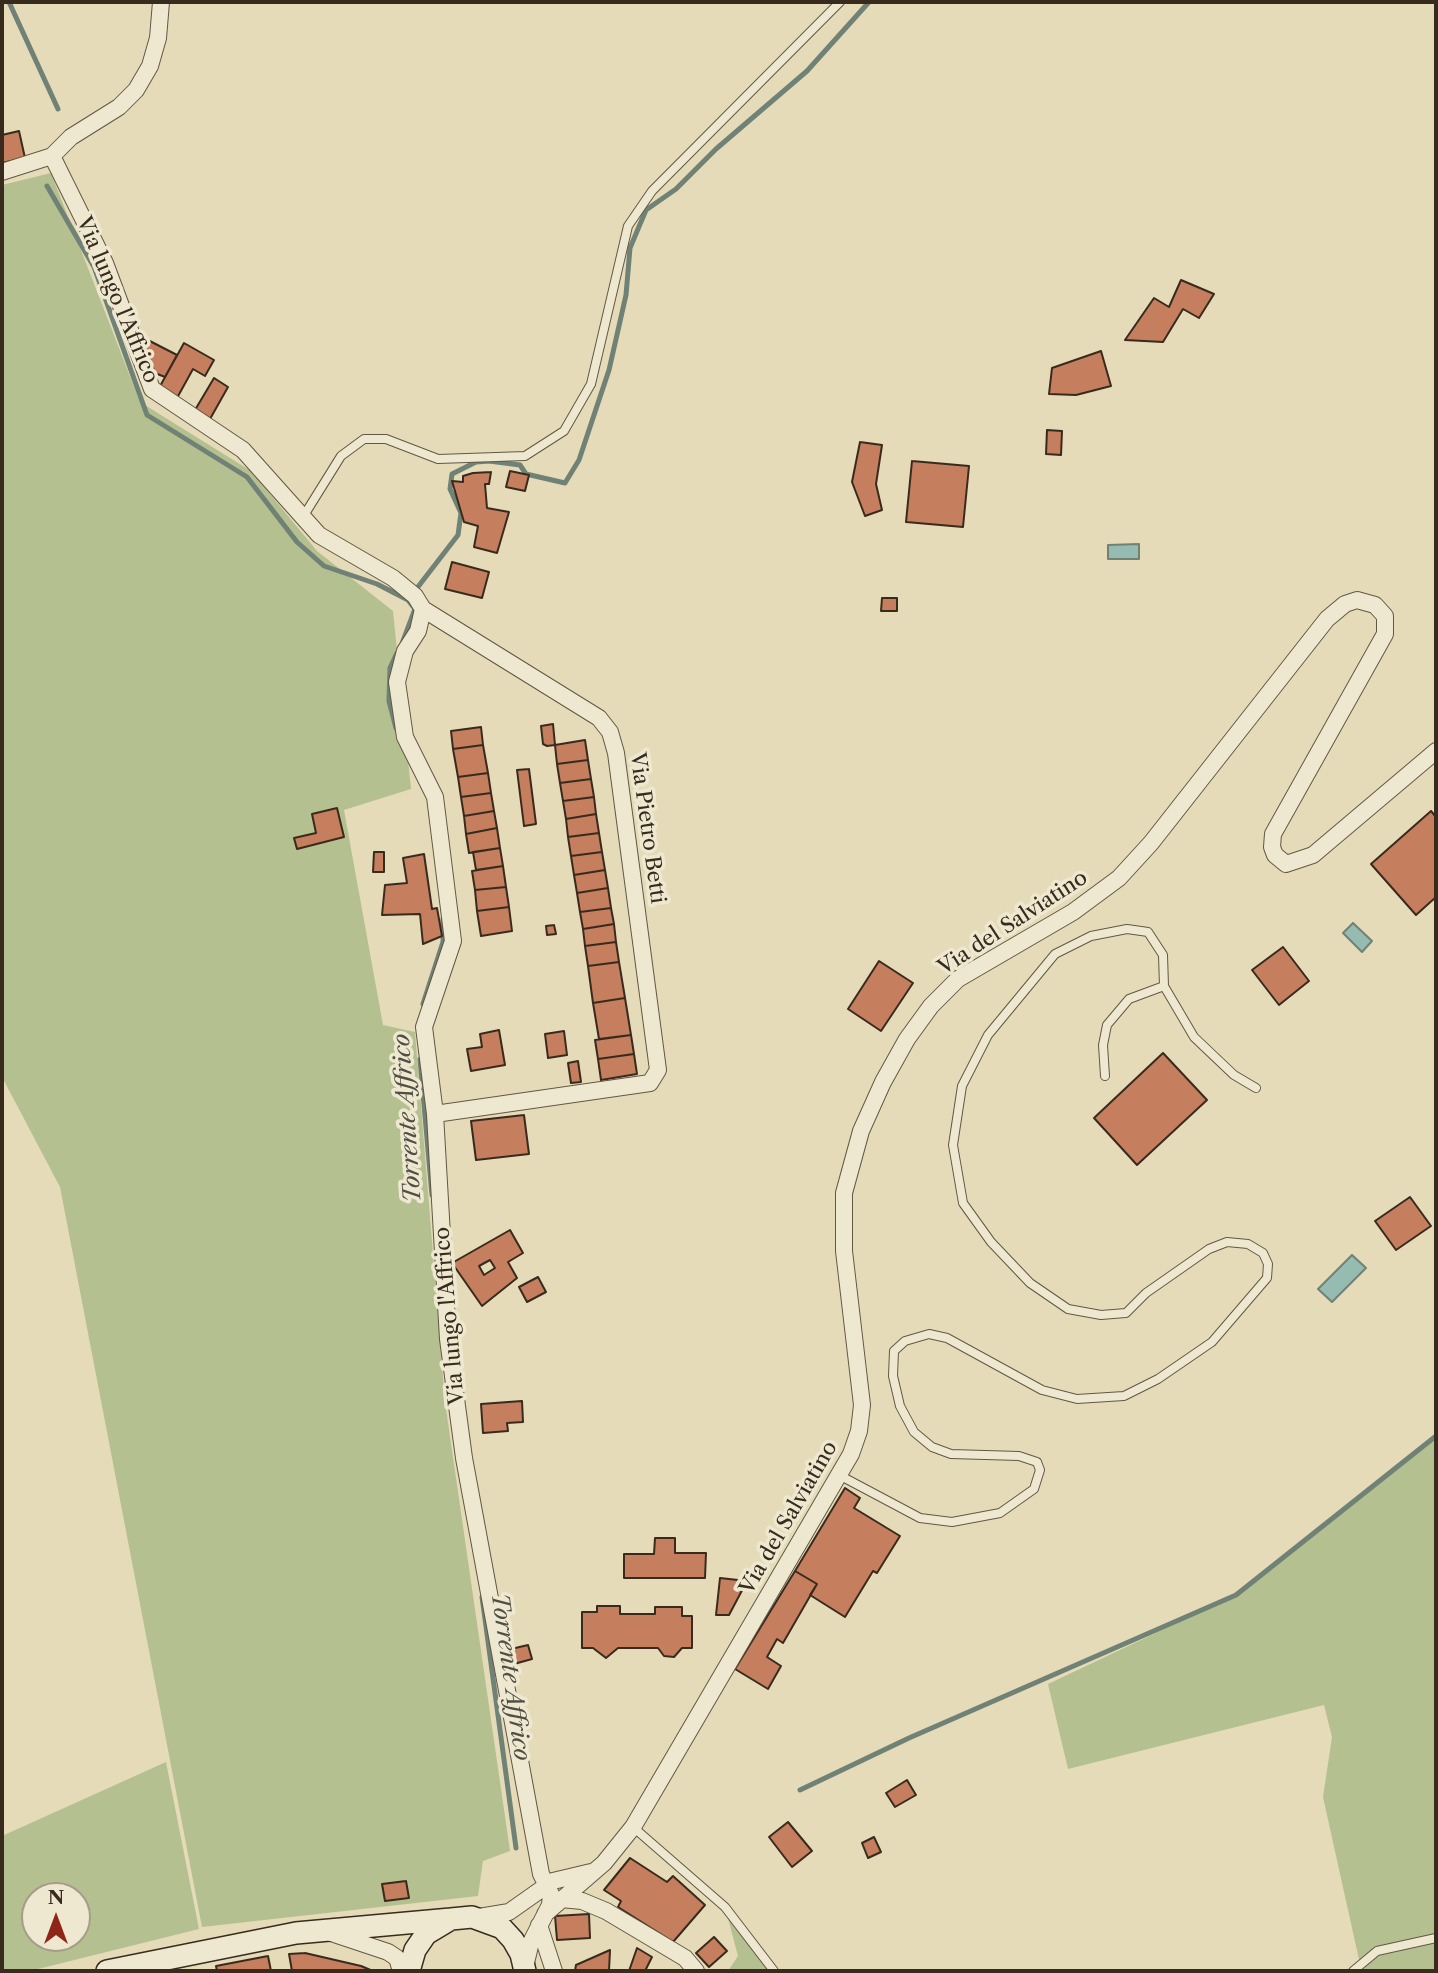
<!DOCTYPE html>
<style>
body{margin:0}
#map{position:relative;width:1438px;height:1973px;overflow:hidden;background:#e5dbb8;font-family:"Libre Caslon Text",serif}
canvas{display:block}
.frame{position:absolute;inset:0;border:4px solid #382b1e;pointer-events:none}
.north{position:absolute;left:21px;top:1882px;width:70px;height:70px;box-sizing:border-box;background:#eee8d1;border:2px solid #a59c89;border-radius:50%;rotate:0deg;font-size:19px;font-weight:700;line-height:28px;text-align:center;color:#382b1e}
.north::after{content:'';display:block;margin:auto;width:24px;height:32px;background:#8f2418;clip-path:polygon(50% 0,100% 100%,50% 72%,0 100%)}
</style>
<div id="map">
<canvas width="1438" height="1973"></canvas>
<div class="frame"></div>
<div class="north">N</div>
</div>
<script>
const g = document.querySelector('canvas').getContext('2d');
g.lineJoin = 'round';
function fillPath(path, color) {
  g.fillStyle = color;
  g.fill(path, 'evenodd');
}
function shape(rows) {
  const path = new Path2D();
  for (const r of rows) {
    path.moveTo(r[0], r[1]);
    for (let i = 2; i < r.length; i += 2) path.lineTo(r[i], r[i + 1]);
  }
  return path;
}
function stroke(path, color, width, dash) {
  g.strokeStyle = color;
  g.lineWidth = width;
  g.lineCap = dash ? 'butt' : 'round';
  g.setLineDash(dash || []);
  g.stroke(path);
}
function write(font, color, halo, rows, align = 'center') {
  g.font = font + ' "Libre Caslon Text",serif';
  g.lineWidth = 7;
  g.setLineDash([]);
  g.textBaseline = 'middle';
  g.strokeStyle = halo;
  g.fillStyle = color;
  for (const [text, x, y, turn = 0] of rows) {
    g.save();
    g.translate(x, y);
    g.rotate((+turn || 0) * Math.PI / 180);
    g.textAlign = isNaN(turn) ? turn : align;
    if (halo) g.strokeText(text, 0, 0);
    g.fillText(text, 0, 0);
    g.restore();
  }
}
const green = shape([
 [51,173,140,402,251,471,317,551,393,611,411,789,344,810,383,1025,415,1032,445,1402,510,1851,483,1861,478,1896,202,1927,60,1187,2,1077,2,185],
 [1436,1436,1436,1971,1353,1971,1360,1964,1323,1797,1332,1737,1324,1705,1068,1769,1048,1684,1236,1595],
 [166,1762,199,1929,30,1971,2,1971,2,1836],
 [35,1896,77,1896,77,1938,35,1938],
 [725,1907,776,1971,728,1971,738,1956]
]);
const water = shape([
 [1139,544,1139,559,1108,559,1108,545,1139,544],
 [1353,923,1372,941,1362,952,1343,933,1353,923],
 [1352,1255,1366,1268,1332,1302,1318,1289,1352,1255]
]);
const stream = shape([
 [9,2,58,109],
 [47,186,94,267,147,415,247,477,297,542,324,566,377,584,408,600,415,609,403,641],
 [414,592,458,535,461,513,450,489,452,474,476,462,489,461,520,465,526,474,565,483,579,460,609,370,626,295,630,248,646,210,676,189,716,149,807,71,869,2],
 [396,728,389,701,390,668,397,653],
 [423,1004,443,942,443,919],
 [420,1059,432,1195],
 [482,1597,516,1848],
 [800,1790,909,1738,1236,1595,1436,1436]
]);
const building = shape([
 [19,131,25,158,2,163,2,135,19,131],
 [1181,280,1214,294,1199,318,1183,309,1163,342,1125,340,1154,298,1169,307,1181,280],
 [142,337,177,355,165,377,155,373,142,337],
 [184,343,214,360,205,376,193,369,177,398,159,388,184,343],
 [1101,351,1111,386,1076,395,1049,394,1052,368,1101,351],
 [214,378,228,387,210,419,195,410,214,378],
 [1047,430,1062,431,1061,455,1046,454,1047,430],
 [860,442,882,445,876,484,882,510,865,516,852,482,860,442],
 [912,461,969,466,963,527,906,522,912,461],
 [510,471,529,475,525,491,506,487,510,471],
 [491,472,489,484,485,484,487,508,509,512,497,553,474,547,478,526,464,522,452,481,463,482,463,476,473,473,491,472],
 [452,562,489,572,482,598,445,589,452,562],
 [882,598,897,598,897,611,881,611,882,598],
 [553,724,555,745,547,746,543,744,541,726,553,724],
 [481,727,483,745,453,749,451,731,481,727],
 [585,740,588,760,557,764,555,745,585,740],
 [483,745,488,773,458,777,453,749,483,745],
 [588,760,591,779,560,783,557,764,588,760],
 [529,769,536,824,524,826,517,770,529,769],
 [488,773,491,793,461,797,458,777,488,773],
 [591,779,594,797,563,801,560,783,591,779],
 [491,793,494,811,464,816,461,797,491,793],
 [594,797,596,814,566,819,563,801,594,797],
 [337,808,344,837,297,849,294,838,316,833,312,814,337,808],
 [494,811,497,828,466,834,464,816,494,811],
 [1431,811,1436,817,1436,897,1416,915,1371,864,1431,811],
 [596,814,599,833,568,837,566,819,596,814],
 [497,828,500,848,469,853,466,834,497,828],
 [599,833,602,852,571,856,568,837,599,833],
 [500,848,503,866,476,870,473,852,500,848],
 [374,852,384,852,384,872,373,872,374,852],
 [602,852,605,870,574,875,571,856,602,852],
 [424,854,432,909,437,908,442,936,423,944,420,914,382,915,385,885,407,883,403,858,424,854],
 [503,866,506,887,475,890,472,871,503,866],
 [605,870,608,888,577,893,574,875,605,870],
 [506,887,509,907,477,911,475,890,506,887],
 [608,888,611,908,580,912,577,893,608,888],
 [509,907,512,931,481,936,477,911,509,907],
 [611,908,614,924,583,929,580,912,611,908],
 [614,924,616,942,585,946,583,929,614,924],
 [554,925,556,934,547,935,546,926,554,925],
 [616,942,619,962,588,966,585,946,616,942],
 [1283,947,1309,981,1279,1005,1252,970,1283,947],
 [879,961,913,983,881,1031,848,1009,879,961],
 [619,962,625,998,593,1003,588,966,619,962],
 [625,998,631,1035,599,1039,593,1003,625,998],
 [499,1030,505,1065,471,1071,467,1049,482,1047,480,1034,499,1030],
 [564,1031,567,1055,548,1058,545,1034,564,1031],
 [631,1035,634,1054,598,1059,595,1040,631,1035],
 [1163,1053,1207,1100,1137,1165,1094,1118,1163,1053],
 [634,1054,637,1074,601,1080,598,1059,634,1054],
 [578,1061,581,1082,571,1083,568,1063,578,1061],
 [524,1115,529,1154,476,1160,471,1121,524,1115],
 [1410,1197,1431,1226,1396,1250,1375,1221,1410,1197],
 [510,1230,523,1253,508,1262,517,1278,482,1306,452,1263,510,1230],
 [490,1260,495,1268,484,1275,479,1266,490,1260],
 [538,1277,546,1292,527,1302,519,1287,538,1277],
 [522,1401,523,1422,507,1423,508,1431,483,1433,481,1404,522,1401],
 [845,1488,860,1498,854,1508,900,1536,877,1573,873,1571,845,1617,810,1595,817,1584,795,1571,845,1488],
 [655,1538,675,1538,675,1553,706,1553,705,1578,624,1578,624,1554,654,1554,655,1538],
 [795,1571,817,1584,783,1643,777,1639,767,1657,781,1666,768,1689,735,1669,795,1571],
 [720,1578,747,1581,729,1615,716,1615,720,1578],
 [597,1606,620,1606,620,1614,655,1614,655,1607,682,1607,682,1616,692,1616,692,1648,682,1648,674,1657,664,1656,658,1648,618,1648,606,1658,593,1648,582,1648,582,1612,597,1612,597,1606],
 [528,1645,532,1659,514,1664,511,1649,528,1645],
 [907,1780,916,1795,895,1807,886,1793,907,1780],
 [788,1822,812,1851,792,1867,769,1837,788,1822],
 [874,1837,881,1852,868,1858,862,1843,874,1837],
 [630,1858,667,1882,673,1876,705,1905,673,1942,618,1907,621,1901,604,1890,630,1858],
 [406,1881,409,1898,385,1901,382,1884,406,1881],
 [589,1914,590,1938,557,1940,555,1916,589,1914],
 [714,1937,727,1951,709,1967,696,1953,714,1937],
 [637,1948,652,1957,645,1971,629,1971,637,1948],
 [610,1950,609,1971,575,1971,576,1965,610,1950],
 [305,1953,361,1966,373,1971,292,1971,289,1954,305,1953],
 [268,1956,271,1971,217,1971,216,1966,268,1956]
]);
const lane = shape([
 [303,517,341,456,364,439,386,439,438,459,525,456,564,431,591,384,628,226,652,191,840,2],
 [1105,1076,1103,1045,1107,1025,1129,999,1164,986],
 [839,1475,920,1518,952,1522,1000,1513,1034,1489,1040,1470,1037,1462,1019,1456,951,1454,932,1447,914,1432,900,1406,893,1376,894,1351,905,1341,929,1334,947,1338,1042,1390,1077,1399,1124,1396,1158,1379,1212,1342,1267,1278,1268,1264,1263,1253,1248,1244,1227,1242,1209,1249,1146,1293,1126,1313,1101,1315,1068,1309,1030,1283,991,1242,963,1203,953,1145,962,1086,988,1035,1055,954,1091,936,1127,929,1148,932,1163,955,1164,986,1194,1037,1234,1075,1256,1088],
 [633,1827,725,1907,774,1971],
 [1353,1971,1377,1951,1436,1938]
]);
const street = shape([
 [52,156,105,263,152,389,243,450,319,535,393,578,415,596,423,609,418,631,405,651,397,682,405,737,435,797,453,941,424,1027,435,1114,448,1339,464,1458,541,1874,551,1894,550,1905,531,1942,525,1967],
 [2,172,52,156,71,137,119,107,136,90,150,66,158,38,161,2],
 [423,609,599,718,610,732,616,753,658,1070,650,1083,435,1114],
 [561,1899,582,1901,606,1911,685,1958,696,1971],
 [545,1914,604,1863,633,1827,851,1454,859,1431,862,1405,844,1251,844,1193,861,1131,883,1082,907,1039,931,1006,958,979,1073,912,1119,878,1151,843,1327,619,1345,604,1357,600,1375,605,1385,616,1385,634,1273,834,1272,847,1275,855,1286,864,1313,855,1436,751],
 [479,1917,509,1912,553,1881,591,1872],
 [539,1925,554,1971],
 [331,1933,388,1952,397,1958,401,1971]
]);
const secondary = shape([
 [107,1971,296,1933,451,1919],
 [409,1971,415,1950,426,1934,451,1919,472,1917,502,1928,513,1940,521,1954,525,1971]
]);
const streetNames = [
 ["Via lungo l'Affrico",117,300,67],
 ["Via Pietro Betti",647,828,82],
 ["Via del Salviatino",1013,923,-33],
 ["Via lungo l'Affrico",450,1316,-95],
 ["Via del Salviatino",789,1518,-60]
];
const waterNames = [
 ["Torrente Affrico",408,1118,-94],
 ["Torrente Affrico",510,1677,82]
];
fillPath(green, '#b4c08f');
fillPath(water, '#96bbb1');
stroke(water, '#708176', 2);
stroke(stream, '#708176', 5);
fillPath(building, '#c57e5e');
stroke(building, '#382b1e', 2);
stroke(lane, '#635744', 10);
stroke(street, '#635744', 18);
stroke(secondary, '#382b1e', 24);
stroke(lane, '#eee8d1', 8);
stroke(street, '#eee8d1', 16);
stroke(secondary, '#eee8d1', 21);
write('21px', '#382b1e', '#eee8d1', streetNames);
write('italic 23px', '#504f43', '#eee8d1', waterNames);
</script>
